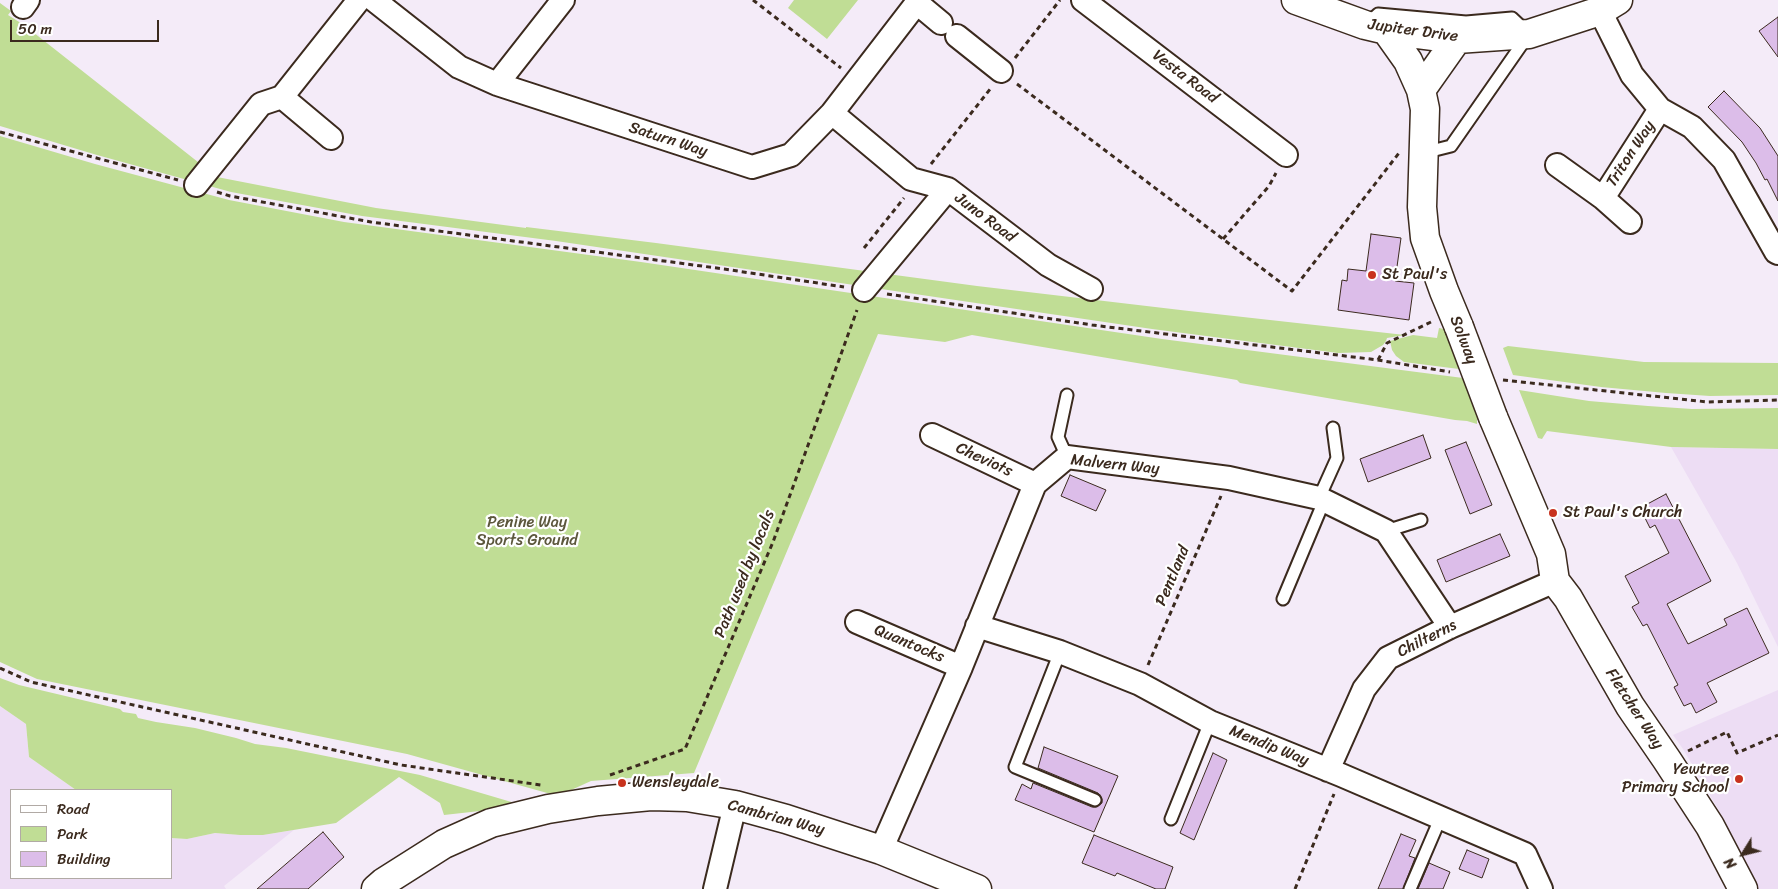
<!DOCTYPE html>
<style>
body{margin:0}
#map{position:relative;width:1778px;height:889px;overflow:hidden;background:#f4ebf8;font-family:Sriracha,sans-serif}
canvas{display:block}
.legend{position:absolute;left:10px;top:789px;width:162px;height:90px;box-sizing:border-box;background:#fff;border:1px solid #b1aaa5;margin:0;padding:6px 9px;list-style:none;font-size:15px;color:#3b2a1e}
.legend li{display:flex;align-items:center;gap:10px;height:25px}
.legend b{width:25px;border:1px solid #b1aaa5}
.north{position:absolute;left:1718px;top:829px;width:50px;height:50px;-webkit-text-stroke:4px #fff;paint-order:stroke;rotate:234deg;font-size:14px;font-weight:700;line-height:20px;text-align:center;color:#3b2a1e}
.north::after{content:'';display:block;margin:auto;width:18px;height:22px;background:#3b2a1e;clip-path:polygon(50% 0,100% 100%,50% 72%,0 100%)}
.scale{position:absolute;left:10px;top:20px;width:149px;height:22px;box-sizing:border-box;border:2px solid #3b2a1e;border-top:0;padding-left:6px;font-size:15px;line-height:18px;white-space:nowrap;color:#3b2a1e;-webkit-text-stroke:4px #fff;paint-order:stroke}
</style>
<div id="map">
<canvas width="1778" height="889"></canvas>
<ul class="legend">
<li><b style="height:6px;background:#fff"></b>Road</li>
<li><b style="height:14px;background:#c0dd95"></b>Park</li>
<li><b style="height:14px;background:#dcbde9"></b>Building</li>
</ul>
<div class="north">N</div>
<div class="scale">50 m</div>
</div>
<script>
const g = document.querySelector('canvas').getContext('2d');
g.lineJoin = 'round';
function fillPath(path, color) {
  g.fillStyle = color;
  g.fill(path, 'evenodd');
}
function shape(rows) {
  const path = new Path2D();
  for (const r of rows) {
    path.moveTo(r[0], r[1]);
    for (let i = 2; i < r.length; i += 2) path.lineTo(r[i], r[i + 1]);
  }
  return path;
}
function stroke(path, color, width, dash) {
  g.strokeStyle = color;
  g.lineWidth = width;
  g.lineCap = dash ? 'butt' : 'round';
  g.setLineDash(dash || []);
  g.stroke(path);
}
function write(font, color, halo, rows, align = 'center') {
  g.font = font + ' Sriracha,sans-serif';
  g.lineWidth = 4.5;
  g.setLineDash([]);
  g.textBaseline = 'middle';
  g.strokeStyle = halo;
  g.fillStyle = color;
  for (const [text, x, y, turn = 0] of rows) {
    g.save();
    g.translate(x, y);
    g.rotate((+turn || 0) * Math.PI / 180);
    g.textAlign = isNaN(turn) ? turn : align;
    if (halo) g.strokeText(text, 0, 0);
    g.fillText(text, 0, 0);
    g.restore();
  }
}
const built = shape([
 [1671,447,1778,449,1778,647,1737,563],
 [1778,690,1778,889,1757,889,1718,809,1683,749,1673,735],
 [0,706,26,724,29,757,76,790,11,790,11,878,171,878,171,838,187,839,215,833,240,835,263,835,294,830,224,886,226,889,0,889]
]);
const green = shape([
 [794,0,858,0,827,39,788,8],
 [0,3,11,11,8,15,24,25,217,177,376,208,526,228,526,227,656,243,977,286,1189,311,1405,335,1387,338,1386,341,1383,345,1371,352,1338,353,1152,329,556,241,362,216,231,192,97,155,0,126],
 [0,136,95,164,229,200,344,222,641,262,1162,339,1463,378,1477,414,1477,424,1467,421,1455,420,1240,383,1237,380,972,335,945,342,878,334,694,773,591,781,558,796,407,754,37,679,0,662],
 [1439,328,1444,329,1459,369,1404,362,1396,356,1392,350,1390,341,1413,335,1437,338],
 [1508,346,1644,362,1778,363,1778,395,1710,396,1666,393,1601,387,1513,375,1503,348],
 [1519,390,1589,401,1648,406,1692,409,1778,408,1778,449,1671,447,1547,431,1542,439,1538,438],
 [0,678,19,685,120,709,123,712,136,714,138,718,156,722,195,728,236,738,255,744,286,748,420,775,525,806,444,815,440,803,399,777,336,823,263,835,240,835,215,833,187,839,171,838,171,790,76,790,29,757,26,724,0,706]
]);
const building = shape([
 [1778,17,1778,57,1759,31,1778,17],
 [1724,91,1760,128,1778,156,1778,201,1767,179,1765,180,1756,163,1742,142,1708,107,1724,91],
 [1371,234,1401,238,1395,281,1414,283,1409,320,1338,310,1342,280,1347,281,1348,269,1366,271,1371,234],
 [1423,435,1431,458,1368,482,1360,459,1423,435],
 [1466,442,1492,505,1470,514,1445,450,1466,442],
 [1070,475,1106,490,1096,511,1061,496,1070,475],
 [1666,494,1711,581,1667,604,1688,644,1727,625,1724,619,1747,608,1769,653,1707,683,1717,702,1696,713,1691,703,1684,706,1674,687,1678,685,1647,624,1643,626,1632,607,1639,603,1625,576,1669,553,1655,525,1650,528,1640,508,1666,494],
 [1500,534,1510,556,1446,582,1437,560,1500,534],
 [1044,747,1118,776,1094,832,1015,800,1022,784,1031,789,1033,783,1092,807,1096,807,1102,803,1102,799,1098,793,1038,768,1044,747],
 [1213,753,1227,760,1194,840,1180,833,1213,753],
 [323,832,344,857,308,889,257,889,323,832],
 [1401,834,1416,840,1409,856,1415,858,1403,889,1378,889,1401,834],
 [1094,835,1173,867,1165,889,1156,889,1117,873,1115,876,1082,863,1094,835],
 [1467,850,1489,859,1482,878,1459,869,1467,850],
 [1429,863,1450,872,1443,889,1418,889,1429,863]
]);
const path = shape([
 [753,0,841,68],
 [1015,58,1060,0],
 [1017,84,1292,291,1399,153],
 [0,132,178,180],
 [931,164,991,88],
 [217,192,230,196,371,222,724,269,844,287],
 [1223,239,1269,186,1276,173],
 [864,248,904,198],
 [887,294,1092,325,1378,360,1450,372],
 [1378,360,1387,343,1431,322],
 [1503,380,1708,402,1778,400],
 [1148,665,1221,496],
 [0,668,31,682,401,765,541,785],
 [1688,751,1727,732,1737,753,1778,735],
 [610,775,685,749,773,542,857,310],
 [1295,889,1334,794]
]);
const service = shape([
 [1368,23,1378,14,1466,22,1512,18,1529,34,1451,146,1423,153],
 [1067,457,1058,437,1067,395],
 [1319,498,1337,458,1333,428],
 [1386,531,1421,520],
 [1283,599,1324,501],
 [1060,652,1015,767,1095,800],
 [1171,819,1210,722],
 [1410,889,1440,819]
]);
const minor = shape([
 [374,0,459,67,497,84,752,167,791,155,832,113,919,0],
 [1083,0,1286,155],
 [917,3,941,23],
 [23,7,28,0],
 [1600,11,1632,75,1660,109,1692,127,1724,160,1776,252,1778,253],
 [957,36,1001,71],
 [497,84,563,0],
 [282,97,331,138],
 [832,113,911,179,948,189,1048,265,1091,289],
 [1557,165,1603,198,1630,222],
 [196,185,261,104,282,97,359,0],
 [1603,198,1660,109],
 [864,290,948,189],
 [932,435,1035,484],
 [857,622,961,667],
 [977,626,1060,652,1140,684,1210,722,1341,775,1525,854,1541,889],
 [1328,770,1364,689,1388,658,1450,627,1555,581],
 [881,850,961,667,1035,484,1067,457,1229,478,1319,498,1386,531,1450,627],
 [715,889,735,805]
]);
const tertiary = shape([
 [1296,0,1365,25,1386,30,1457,39,1529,34,1600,11,1618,0],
 [1386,30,1408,61,1421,90,1425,109,1422,207,1425,238,1444,291,1459,327],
 [1421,90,1457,39],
 [1493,417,1551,554,1555,581,1568,598,1630,706,1667,760,1710,826,1743,889],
 [376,889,384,882,444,844,491,823,548,809,598,801,651,796,687,797,735,805,786,819,881,850,977,889]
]);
const tertiaryBridge = shape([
 [1459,327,1493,417]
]);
const markers = [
 [1372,275,5,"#c8321e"],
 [1553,513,5,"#c8321e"],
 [1739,779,5,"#c8321e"],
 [622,783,5,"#c8321e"]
];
const streetNames = [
 ["Jupiter Drive",1413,31,8],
 ["Vesta Road",1185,77,37],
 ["Saturn Way",668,140,18],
 ["Triton Way",1631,154,-57],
 ["Juno Road",985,218,37],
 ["Solway",1463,340,69],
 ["Cheviots",984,460,25],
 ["Malvern Way",1115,465,6],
 ["Path used by locals",745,574,-68],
 ["Pentland",1173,576,-67],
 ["Chilterns",1427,639,-27],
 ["Quantocks",909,644,23],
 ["Fletcher Way",1634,709,57],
 ["Mendip Way",1269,746,22],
 ["Cambrian Way",776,818,15]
];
const poiNames = [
 ["St Paul's",1382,275],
 ["St Paul's Church",1563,513],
 ["Yewtree",1729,770,"right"],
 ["Primary School",1729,788,"right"],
 ["Wensleydale",632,783]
];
const parkNames = [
 ["Penine Way",527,523],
 ["Sports Ground",527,541]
];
fillPath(built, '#edddf4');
fillPath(green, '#c0dd95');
fillPath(building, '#dcbde9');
stroke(building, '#3b2a1e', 1);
stroke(service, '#3b2a1e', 15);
stroke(minor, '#3b2a1e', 26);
stroke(tertiary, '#3b2a1e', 31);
stroke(path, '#3b2a1e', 3, [5, 4]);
stroke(service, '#fff', 11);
stroke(minor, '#fff', 22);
stroke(tertiary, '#fff', 28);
stroke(tertiaryBridge, '#3b2a1e', 31, []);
stroke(tertiaryBridge, '#fff', 28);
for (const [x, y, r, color] of markers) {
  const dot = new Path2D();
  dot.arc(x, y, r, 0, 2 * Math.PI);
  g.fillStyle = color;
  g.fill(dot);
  stroke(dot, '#fff', 2);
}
write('16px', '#3b2a1e', '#fff', streetNames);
write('16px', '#3b2a1e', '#fff', poiNames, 'left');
write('16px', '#5c573c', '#fff', parkNames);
</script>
